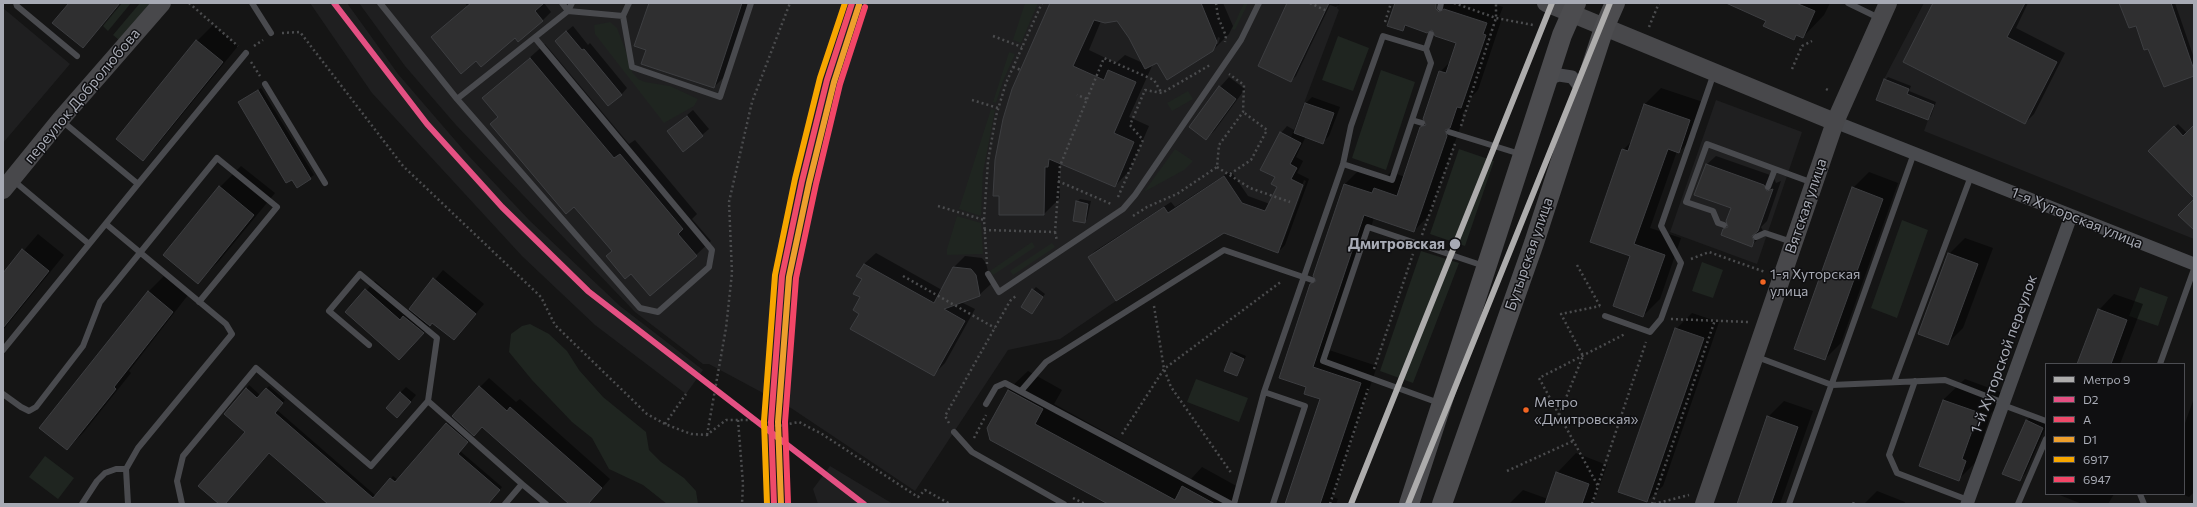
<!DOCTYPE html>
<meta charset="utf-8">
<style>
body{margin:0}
#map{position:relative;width:2197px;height:507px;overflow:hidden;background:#151515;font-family:Commissioner,sans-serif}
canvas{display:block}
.frame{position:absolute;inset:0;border:4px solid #a7aab4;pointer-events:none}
.legend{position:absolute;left:2045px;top:363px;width:140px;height:132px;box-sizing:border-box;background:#0f0f11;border:1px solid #4c4d52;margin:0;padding:5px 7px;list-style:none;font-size:12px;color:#a7aab4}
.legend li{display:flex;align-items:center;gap:8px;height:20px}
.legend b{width:20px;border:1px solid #4c4d52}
</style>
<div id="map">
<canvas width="2197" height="507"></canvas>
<div class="frame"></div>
<ul class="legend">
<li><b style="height:5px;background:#adacac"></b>Метро 9</li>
<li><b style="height:5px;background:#e45083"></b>D2</li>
<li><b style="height:5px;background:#ee4a6a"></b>A</li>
<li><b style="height:5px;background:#ed9f2d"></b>D1</li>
<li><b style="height:5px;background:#f7a600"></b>6917</li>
<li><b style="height:5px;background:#f34667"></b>6947</li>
</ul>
</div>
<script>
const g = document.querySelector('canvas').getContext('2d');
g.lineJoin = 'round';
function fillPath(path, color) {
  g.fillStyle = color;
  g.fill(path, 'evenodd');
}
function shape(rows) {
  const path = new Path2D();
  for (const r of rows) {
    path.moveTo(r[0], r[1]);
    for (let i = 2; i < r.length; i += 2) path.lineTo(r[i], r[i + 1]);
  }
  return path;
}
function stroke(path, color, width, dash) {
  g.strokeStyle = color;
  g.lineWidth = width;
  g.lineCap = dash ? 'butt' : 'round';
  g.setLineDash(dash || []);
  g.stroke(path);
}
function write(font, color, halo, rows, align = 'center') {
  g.font = font + ' Commissioner,sans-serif';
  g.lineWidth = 3;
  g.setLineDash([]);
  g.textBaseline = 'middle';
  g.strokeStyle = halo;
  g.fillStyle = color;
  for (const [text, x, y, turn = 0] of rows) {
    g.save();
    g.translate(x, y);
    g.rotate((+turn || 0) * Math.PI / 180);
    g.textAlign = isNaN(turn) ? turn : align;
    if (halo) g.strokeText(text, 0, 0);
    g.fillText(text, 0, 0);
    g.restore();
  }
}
const built = shape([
 [310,3,347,3,398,74,467,154,529,220,620,306,703,370,686,394,595,325,522,256,372,93],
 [359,3,1339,3,1337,8,1339,10,1291,138,1290,163,1297,168,1291,179,1303,185,1283,239,1229,220,1106,285,1116,301,1060,339,1008,350,915,491,791,408,709,364,703,364,635,312,456,125,405,66],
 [1924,3,2194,3,2194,239,1924,131,1928,120,1876,100,1884,79],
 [3,8,70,64,3,143],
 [1716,100,1802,132,1757,264,1670,232],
 [830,466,850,478,893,504,818,504,813,489]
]);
const green = shape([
 [122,3,131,3,108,31,103,26],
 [140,3,151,3,119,40,113,35],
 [1025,3,1038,3,1021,43,1013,40],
 [1244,3,1248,3,1235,30,1232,29],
 [610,22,617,28,632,67,632,72,638,79,645,82,670,86,698,99,694,106,664,123,595,34,594,25],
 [1338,36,1369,48,1353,91,1322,80],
 [1009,52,1015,54,1003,81,996,103,993,102],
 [1381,70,1415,82,1386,170,1352,158],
 [1188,91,1193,99,1172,111,1167,103],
 [991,109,995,110,983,172,981,216,959,209],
 [1175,149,1193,161,1184,170,1144,192],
 [1459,149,1494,161,1465,246,1430,234],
 [957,216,981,223,983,254,947,255,947,249],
 [1902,220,1928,230,1897,318,1871,308],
 [1032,242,1035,247,993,275,990,271],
 [1052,243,1055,247,1013,275,1010,271],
 [1421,251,1459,263,1413,383,1380,371],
 [1702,262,1723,270,1713,298,1692,291],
 [2140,287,2168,297,2158,326,2129,316],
 [530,324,549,334,567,351,579,370,603,397,646,432,649,450,661,462,684,478,696,491,698,504,667,504,643,485,609,469,592,438,572,422,532,380,509,352,511,334,522,326],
 [1196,379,1248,398,1239,422,1187,402],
 [45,456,74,478,58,499,29,477]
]);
const shadow = shape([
 [70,3,121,3,83,47],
 [465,3,544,3,551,12,542,21,476,59,432,37,467,6],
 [650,3,749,3,725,76,714,87,647,49],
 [1051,3,1223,3,1233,26,1229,34,1213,50,1157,62,1150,66,1152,66,1129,117,1149,126,1130,170,1115,186,1060,162,1060,198,1044,214,1000,214],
 [1117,20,1130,38,1143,63,1125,55,1116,63,1089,50,1101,21],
 [1218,37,1220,38,1218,44,1216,44],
 [1289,3,1341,3,1336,7,1330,5,1296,76,1291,81],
 [1396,3,1491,3,1503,7,1499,17,1502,18,1478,90,1471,97,1466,110,1462,114,1463,119,1430,214,1414,231,1374,218,1329,350,1377,366,1333,497,1338,499,1336,504,1286,504,1322,399,1308,386,1311,285,1317,280,1314,276,1345,184,1362,167,1387,176,1391,172,1405,177,1421,128,1426,123,1440,72,1451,61,1457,42,1432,28,1407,25,1402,30],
 [1728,3,1830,3,1824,15,1803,37,1797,35,1794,38,1767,21],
 [1934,3,2028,3,2016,28,2065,53,2034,114,2025,123],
 [2121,3,2175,3,2194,58,2194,75,2149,48],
 [213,25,238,46,158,144,143,160,117,139,197,41],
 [573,26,588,45,590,43,627,88,621,95,562,35],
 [545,44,629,144,635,140,697,214,692,219,711,241,696,255,613,251,574,206,491,124,499,116,484,98],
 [1229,77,1245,89,1215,130,1206,139,1220,87],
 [1888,77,1911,86,1909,91,1936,102,1931,116,1928,119,1885,80],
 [261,88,314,175,297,186,239,102],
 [1661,88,1706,103,1696,135,1679,152,1677,151,1650,228,1681,238,1660,299,1643,316,1631,255,1623,150,1633,140,1645,104],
 [1312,97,1340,107,1329,136,1323,142,1306,136,1296,157,1303,161,1297,173,1309,179,1285,245,1278,252,1224,232,1089,257,1095,251,1171,202,1175,207,1231,171,1248,196,1270,204,1278,187,1276,177,1281,133,1287,126,1296,131,1306,103],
 [1304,180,1306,181,1282,245,1280,245],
 [693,110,709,129,702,135,668,131],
 [2178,124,2187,133,2194,129,2194,197,2150,151],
 [1716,156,1773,176,1776,183,1781,181,1767,221,1761,227,1763,231,1761,236,1752,245,1724,230,1729,225,1732,207,1706,165],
 [241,166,275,193,219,261,198,282,220,187],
 [1869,172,1898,183,1841,343,1825,359,1853,188],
 [1080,199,1091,201,1087,219,1084,222,1077,202],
 [38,234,64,255,3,330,3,275],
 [1965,238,1993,248,1963,328,1947,344,1949,254],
 [876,253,942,290,954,267,965,256,982,258,986,263,991,284,979,295,961,302,975,309,945,363,934,374,860,314,864,264],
 [443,270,484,304,454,339,433,322,408,349,347,312,375,281,409,311],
 [164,276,188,295,129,371,131,373,83,433,67,449,148,292],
 [1036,287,1045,294,1034,310,1033,290],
 [2114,294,2143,304,2120,364,2078,364,2099,310],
 [1692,313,1719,322,1663,486,1647,501,1676,329],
 [1234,351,1246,356,1237,375,1232,354],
 [1028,371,1062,390,1054,404,1191,479,1202,467,1240,488,1231,504,1110,504,988,428,1008,390],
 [489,378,516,402,520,399,610,479,588,504,570,504,480,387],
 [1965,379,2003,393,1998,407,1991,413,1983,438,1986,439,1980,458,1959,479,1943,400],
 [249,385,260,395,269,386,285,400,277,410,376,496,393,476,398,480,449,421,470,439,460,451,502,487,487,504,330,504,269,452,224,504,220,504,246,432,225,414],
 [406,387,416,395,403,411,400,393],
 [2194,398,2194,492,2189,497,2182,494,2184,494,2184,426],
 [1784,401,1813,411,1780,504,1738,504,1768,417],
 [2033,415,2046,421,2046,427,2025,474,2019,480,2026,421],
 [1576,453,1607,465,1593,504,1509,504,1523,490,1548,499,1557,473],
 [1877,491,1905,502,1904,504,1864,504],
 [2057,494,2114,494,2108,504,2082,504]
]);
const building = shape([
 [69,3,120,3,83,48,52,23,69,3],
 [471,3,544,3,535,11,543,21,518,42,515,38,481,67,476,61,461,74,431,37,471,3],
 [649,3,742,3,714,88,641,64,646,50,634,46,649,3],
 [1050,3,1201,3,1217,42,1213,51,1167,80,1157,63,1145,69,1129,38,1117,21,1105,23,1094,20,1073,66,1104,80,1108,70,1136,82,1114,133,1134,142,1115,187,1049,159,1048,167,1045,167,1044,215,999,215,999,196,993,196,995,160,1003,119,1012,89,1050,3],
 [1287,3,1329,3,1291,82,1258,66,1287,3],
 [1395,3,1436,3,1436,9,1439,12,1444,9,1487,23,1483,34,1486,35,1461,108,1457,107,1450,128,1445,130,1447,136,1414,232,1364,215,1313,367,1361,383,1320,504,1285,504,1320,399,1304,394,1306,387,1279,378,1310,284,1316,281,1313,276,1344,184,1372,193,1374,188,1397,196,1420,127,1426,125,1423,119,1439,71,1446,73,1456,43,1435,36,1432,30,1427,33,1405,25,1403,31,1387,26,1395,3],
 [1726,3,1796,3,1815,11,1803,38,1796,35,1794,40,1763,26,1766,21,1726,3],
 [1933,3,2025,3,2007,37,2057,62,2025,124,1903,62,1933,3],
 [2119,3,2171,3,2194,70,2194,76,2164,87,2148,49,2144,50,2136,26,2129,28,2119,3],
 [566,31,582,50,584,49,622,95,608,106,555,41,566,31],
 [196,40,223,62,143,161,116,139,196,40],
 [530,58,614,158,620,154,683,229,678,234,697,256,650,296,631,274,625,279,606,256,612,251,574,207,566,214,490,124,498,117,482,98,530,58],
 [1884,79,1909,89,1907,94,1934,105,1928,120,1876,100,1884,79],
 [1219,86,1236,99,1206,140,1189,127,1219,86],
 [258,90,311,179,297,188,292,180,286,183,238,102,258,90],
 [1305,103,1334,113,1323,144,1294,133,1305,103],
 [1644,104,1690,120,1679,153,1668,149,1634,244,1665,255,1643,317,1613,306,1630,256,1590,242,1622,149,1628,151,1644,104],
 [687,116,703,136,683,152,667,131,687,116],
 [2194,125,2194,198,2148,151,2174,126,2183,136,2194,125],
 [1280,132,1301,143,1290,164,1297,168,1291,179,1303,185,1278,253,1224,233,1116,301,1088,257,1164,207,1168,213,1224,176,1242,203,1265,211,1277,187,1271,184,1275,177,1260,170,1280,132],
 [1706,164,1764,185,1767,191,1773,189,1758,231,1752,236,1754,241,1752,247,1721,235,1723,229,1728,227,1726,221,1731,208,1694,195,1706,164],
 [219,186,254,215,198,284,163,255,219,186],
 [1852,187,1883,199,1825,360,1794,349,1852,187],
 [2194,199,2194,230,2178,215,2194,199],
 [1076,201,1088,204,1085,223,1073,221,1076,201],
 [22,249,49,271,3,328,3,273,22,249],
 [1948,253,1978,264,1948,345,1918,334,1948,253],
 [864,264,934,303,953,267,971,269,976,275,980,296,944,309,965,321,934,376,850,329,859,314,853,310,860,297,853,294,862,279,856,276,864,264],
 [433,278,476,314,454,340,432,323,430,326,409,309,433,278],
 [365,289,400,320,403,316,424,333,399,360,345,312,365,289],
 [1032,289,1043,297,1032,314,1021,307,1032,289],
 [148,291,173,312,114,387,116,389,67,450,39,428,148,291],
 [2098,309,2127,320,2111,364,2077,364,2098,309],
 [1675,328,1704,338,1647,502,1618,492,1675,328],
 [1231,353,1244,359,1237,376,1224,371,1231,353],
 [479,386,507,411,510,407,602,488,588,504,569,504,482,427,474,436,452,416,479,386],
 [246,388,257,398,266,388,283,403,275,413,373,498,390,478,395,482,446,423,468,442,458,454,500,490,488,504,328,504,269,453,225,504,219,504,198,486,245,432,224,414,246,388],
 [1008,390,1043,409,1035,424,1175,500,1182,486,1215,504,1108,504,990,440,987,428,1008,390],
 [400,392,411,402,397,418,386,408,400,392],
 [1943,400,1983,414,1977,429,1973,428,1962,459,1966,461,1959,481,1919,466,1943,400],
 [1767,416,1798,427,1771,504,1737,504,1767,416],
 [2026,420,2043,428,2020,481,2002,474,2026,420],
 [1556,472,1589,484,1582,504,1545,504,1556,472]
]);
const path = shape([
 [189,3,238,46],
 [1216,3,1218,17,1226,36,1225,42],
 [1310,3,1327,11],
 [1454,3,1496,18,1533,25],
 [1385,22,1391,3],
 [1649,27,1659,3],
 [282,33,300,32,403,166,541,297,555,325,647,414,665,424,691,434,707,435,726,420,757,420,778,426,799,422,822,434,918,497,925,490,950,504],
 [993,36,1022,47],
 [254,46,263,40],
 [251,62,260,76],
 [1013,67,1021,70],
 [1792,69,1802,46,1812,41],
 [1826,89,1830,91],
 [1087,99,1104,58,1154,80,1161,92],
 [972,100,998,108],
 [1461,126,1496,18,1496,3],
 [1217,167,1250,188,1290,202],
 [1230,174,1251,160,1267,130,1243,112],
 [1058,181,1111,204],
 [1118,197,1143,140,1130,125,1145,90,1162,93,1210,65],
 [938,206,984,220],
 [1133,216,1147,207,1177,194,1217,167,1219,145,1243,112,1244,85,1229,74],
 [984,230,1055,232,1060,166,1087,99,1077,95],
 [1055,232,1057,241],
 [1422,235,1455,144],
 [1691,259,1709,252,1765,272],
 [987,264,984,220,988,161,996,116,1006,83,1042,3],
 [1577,265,1600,306],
 [903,276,995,328],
 [1154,306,1164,369,1171,387,1232,474],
 [1671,319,1749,322],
 [1374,369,1413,254],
 [1559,415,1583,356,1561,314,1600,306],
 [738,420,743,484,742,504],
 [949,423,945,416,1010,301,1017,295],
 [665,424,686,394],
 [778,426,782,504],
 [1122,434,1164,369,1282,281],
 [707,435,726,328,732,273,729,202,752,102,790,3],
 [974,438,986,415],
 [1507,471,1573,441],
 [1598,485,1646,342],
 [1073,498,1085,504],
 [1330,504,1368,389],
 [1592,504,1598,486,1539,378,1625,334],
 [1652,504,1715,320],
 [1654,504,1689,495],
 [1853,504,1854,502]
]);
const lane = shape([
 [16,3,17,6,77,56],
 [252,3,271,33],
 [380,3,457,99,640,308,658,312,709,267,712,250,535,38],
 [562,3,568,11],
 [629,3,623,16,632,67,720,97,751,3],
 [1848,3,1879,18],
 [1440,8,1441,3],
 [568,11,623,16],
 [265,84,325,183],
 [457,99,568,11,572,3],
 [1412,120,1422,123],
 [62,121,138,184,246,53],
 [1449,132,1520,154],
 [1343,164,1351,126,1383,36,1426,49],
 [14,181,89,244],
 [1768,187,1775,169],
 [106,224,226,324,232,334,138,448,126,469,128,504],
 [1724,225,1718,223,1713,211,1686,202,1707,144,1813,183],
 [1756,237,1765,233,1792,242],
 [988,274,999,292,1123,209,1135,195,1241,40,1259,3],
 [1605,316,1650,332,1661,319,1681,263,1661,226,1714,73],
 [369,345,329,311,360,274,437,338,428,401],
 [3,350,138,184],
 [1757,357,1832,385,1945,380,2004,403],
 [2160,364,2194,269],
 [1915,381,1889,455,1897,473,1968,500],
 [1894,382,1971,176],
 [1021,391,1046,362,1224,250,1312,280],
 [3,394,21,407,29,411,36,407,83,346,100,302,217,158,277,207,199,302],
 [1439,403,1323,361,1368,227,1484,266],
 [986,404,996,387,1005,383,1231,504],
 [2003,405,2046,421],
 [954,432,972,452,1064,504],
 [2140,494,2144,504],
 [82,504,97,481,105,473,116,469,126,469],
 [182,504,177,481,183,456,256,368,371,466,428,401,522,484],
 [505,504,522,484,546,504],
 [1234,504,1264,392],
 [1273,504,1305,406,1264,392,1343,164,1392,180,1431,63,1426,49,1431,34],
 [1789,504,1914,153],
 [2018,504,2046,439]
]);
const street = shape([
 [1546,85,1553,77,1559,75,1572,77,1580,87,1580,98],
 [1835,122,2194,264],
 [1967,504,2071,216]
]);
const secondary = shape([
 [1546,3,1835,122],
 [3,190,60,120,162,3],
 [1704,504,1835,122,1888,3]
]);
const primary = shape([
 [1409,504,1562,35,1576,3],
 [1442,504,1534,243,1604,28,1615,3]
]);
const rail1 = shape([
 [334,3,427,124,502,207,588,291,864,504]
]);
const rail2 = shape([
 [774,504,771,422,782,276,802,181,827,80,852,3]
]);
const rail3 = shape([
 [781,504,778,422,789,277,809,183,834,82,859,5]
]);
const rail4 = shape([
 [767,504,764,421,775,275,795,179,820,78,845,3]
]);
const rail5 = shape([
 [788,503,785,422,796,278,816,184,840,84,865,7]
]);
const metro1 = shape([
 [1351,504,1552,3],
 [1408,504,1610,3]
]);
const markers = [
 [1455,244,6,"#a7aab4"],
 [1763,282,3.5,"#f26522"],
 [1526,410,3.5,"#f26522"]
];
const busNames = [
 ["1-я Хуторская",1770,274],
 ["улица",1770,291],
 ["Метро",1534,402],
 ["«Дмитровская»",1534,419]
];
const streetNames = [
 ["переулок Добролюбова",82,96,-50],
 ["Вятская улица",1806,206,-71],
 ["1-я Хуторская улица",2077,218,22],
 ["Бутырская улица",1529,254,-71],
 ["1-й Хуторской переулок",2004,354,-70]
];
const stopNames = [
 ["Дмитровская",1445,244]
];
fillPath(built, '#1f1f20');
fillPath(green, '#1f2520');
fillPath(shadow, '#0007');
fillPath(building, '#2f2f30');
stroke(building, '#3d3e41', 1);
stroke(path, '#4b4c4e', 2.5, [2, 3]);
stroke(lane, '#494a4e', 6);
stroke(street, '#494a4e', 13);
stroke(secondary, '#48484b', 18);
stroke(primary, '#4c4c4f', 20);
stroke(rail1, '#e45083', 6);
stroke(rail2, '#ee4a6a', 6);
stroke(rail3, '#ed9f2d', 6);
stroke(rail4, '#f7a600', 6);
stroke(rail5, '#f34667', 6);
stroke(metro1, '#adacac', 6);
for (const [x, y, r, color] of markers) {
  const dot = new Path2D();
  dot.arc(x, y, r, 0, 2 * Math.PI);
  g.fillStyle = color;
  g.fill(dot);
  stroke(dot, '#0f0f11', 1.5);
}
write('14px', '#a7aab4', '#0f0f11', busNames, 'left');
write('15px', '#a7aab4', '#0f0f11', streetNames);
write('bold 15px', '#a7aab4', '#0f0f11', stopNames, 'right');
</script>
